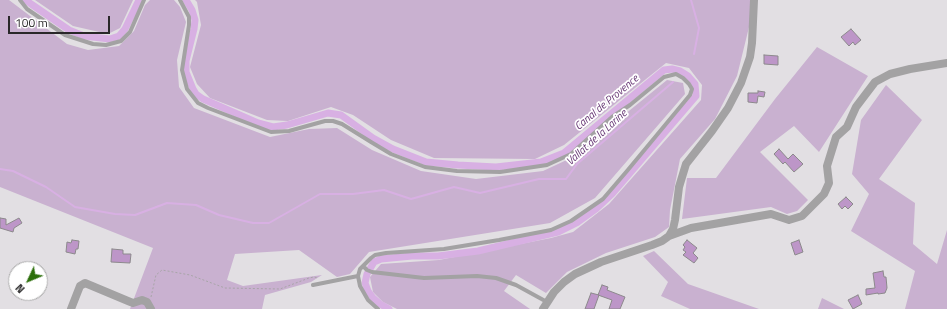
<!DOCTYPE html>
<style>
body{margin:0}
#map{position:relative;width:947px;height:309px;overflow:hidden;background:#e2dfe3;font-family:"Titillium Web",sans-serif}
canvas{display:block}
.north{position:absolute;left:8px;top:261px;width:40px;height:40px;box-sizing:border-box;background:#fff;border:1px solid #a9a9a9;border-radius:50%;rotate:226deg;font-size:11px;font-weight:700;line-height:16px;text-align:center;color:#292829}
.north::after{content:'';display:block;margin:auto;width:14px;height:18px;background:#2c6f0b;clip-path:polygon(50% 0,100% 100%,50% 72%,0 100%)}
.scale{position:absolute;left:8px;top:16px;width:102px;height:18px;box-sizing:border-box;border:2px solid #292829;border-top:0;padding-left:5px;font-size:12px;line-height:14px;white-space:nowrap;color:#292829;-webkit-text-stroke:3px #fff;paint-order:stroke}
</style>
<div id="map">
<canvas width="947" height="309"></canvas>
<div class="north">N</div>
<div class="scale">100 m</div>
</div>
<script>
const g = document.querySelector('canvas').getContext('2d');
g.lineJoin = 'round';
function fillPath(path, color) {
  g.fillStyle = color;
  g.fill(path, 'evenodd');
}
function shape(rows) {
  const path = new Path2D();
  for (const r of rows) {
    path.moveTo(r[0], r[1]);
    for (let i = 2; i < r.length; i += 2) path.lineTo(r[i], r[i + 1]);
  }
  return path;
}
function stroke(path, color, width, dash) {
  g.strokeStyle = color;
  g.lineWidth = width;
  g.lineCap = dash ? 'butt' : 'round';
  g.setLineDash(dash || []);
  g.stroke(path);
}
function write(font, color, halo, rows, align = 'center') {
  g.font = font + ' "Titillium Web",sans-serif';
  g.lineWidth = 3.5;
  g.setLineDash([]);
  g.textBaseline = 'middle';
  g.strokeStyle = halo;
  g.fillStyle = color;
  for (const [text, x, y, turn = 0] of rows) {
    g.save();
    g.translate(x, y);
    g.rotate((+turn || 0) * Math.PI / 180);
    g.textAlign = isNaN(turn) ? turn : align;
    if (halo) g.strokeText(text, 0, 0);
    g.fillText(text, 0, 0);
    g.restore();
  }
}
const green = shape([
 [0,0,9,0,67,44,88,50,119,46,134,31,145,5,150,0,174,0,180,7,186,22,177,60,179,87,194,108,270,137,309,129,337,128,372,150,421,171,476,179,543,171,571,158,667,80,683,83,685,94,595,198,550,223,369,252,350,274,337,277,299,250,235,254,227,280,243,286,322,275,311,282,265,295,262,309,130,309,153,248,0,187],
 [35,0,133,0,120,28,108,34,73,26],
 [195,0,750,0,750,23,737,76,715,119,680,159,670,210,669,227,655,237,606,253,567,272,546,293,516,275,504,291,530,309,397,309,383,302,373,292,370,277,381,264,439,260,551,238,573,232,609,204,701,100,702,85,689,68,666,63,564,145,535,159,434,158,391,140,353,115,331,107,288,121,267,120,210,98,197,84,190,67,201,25,197,2],
 [817,47,868,76,819,152,794,126,760,152,808,200,797,211,787,214,771,207,682,219,687,178,716,178,775,99],
 [886,85,922,120,879,179,915,203,913,244,937,264,947,230,947,309,905,309,915,271,851,231,869,194,852,174,861,120],
 [654,251,688,284,759,309,690,309,661,296,668,282,643,256],
 [822,298,844,309,818,309]
]);
const stream = shape([
 [691,0,699,28,694,54],
 [0,169,13,171,46,187,75,207,115,214,135,215,167,203,196,205,219,215,253,223,269,223,320,194,353,194,384,190,411,199,454,187,480,193,539,179,566,179,577,164,673,82]
]);
const canal = shape([
 [26,0,31,4,69,30,84,36,110,39,119,36,125,29,139,0],
 [186,0,192,10,195,20,194,29,186,61,186,72,193,89,196,94,203,99,258,123,273,127,287,125,328,113,341,115,373,138,393,149,426,162,458,165,496,167,541,162,564,153,664,70,672,69,680,71,688,76,695,84,696,96,612,194,596,209,578,222,558,232,478,251,438,256,412,256,381,259,374,262,367,274,365,283,368,291,373,298,380,304,389,309]
]);
const building = shape([
 [851,29,861,40,855,45,853,42,849,46,841,37,851,29],
 [764,55,778,56,778,65,764,64,764,55],
 [758,91,765,92,764,97,758,96,757,103,748,102,748,93,758,93,758,91],
 [779,149,788,159,793,154,803,164,794,172,785,162,783,164,774,154,779,149],
 [846,197,853,204,848,209,845,206,842,209,838,204,846,197],
 [0,218,6,219,6,225,19,218,22,223,14,228,13,232,0,228,0,218],
 [72,240,79,241,78,249,76,249,75,254,66,252,67,242,71,243,72,240],
 [687,240,697,248,693,253,698,258,694,263,683,255,686,252,683,250,685,247,683,245,687,240],
 [799,240,803,252,795,255,791,243,799,240],
 [112,249,123,250,123,254,131,254,130,263,111,262,112,249],
 [883,271,884,277,886,277,887,288,885,293,878,294,878,293,866,295,866,289,875,288,873,273,883,271],
 [602,285,608,287,607,290,625,297,620,309,609,309,612,300,598,295,602,285],
 [591,293,599,295,594,309,585,309,591,293],
 [858,295,862,304,853,309,848,300,858,295]
]);
const path = shape([
 [151,297,156,275,162,270,190,275,225,288,280,289,309,278,314,277,318,278]
]);
const lane = shape([
 [20,0,27,9,65,35,93,44,106,45,121,41,130,32,144,0],
 [180,0,189,17,189,25,182,70,187,89,198,103,208,108,271,132,289,131,325,121,333,121,342,124,371,142,391,154,425,167,457,171,500,172,547,165,571,154,612,117,630,105,664,77,676,74,683,78,689,84,692,89,690,95,627,171,603,199,571,221,551,230,499,240,444,249,386,253,375,255,371,258,360,269,358,276,360,286,368,300,378,309],
 [363,266,367,270,372,272,424,278,477,276,496,278,516,285,547,302],
 [313,285,358,276]
]);
const street = shape([
 [669,236,691,228,771,214,789,220,802,216,824,194,829,183,827,166,836,137,847,127,856,107,875,82,890,74,910,69,947,63],
 [71,309,80,286,85,283,128,301,133,303,142,300,147,302,151,309],
 [543,309,554,292,564,282,575,274,601,262,652,245,662,241,669,236,673,229,675,220,679,187,686,164,712,131,728,108,741,83,750,57,752,43,754,0]
]);
const waterNames = [
 ["Canal de Provence",607,103,-40],
 ["Vallat de la Larine",597,138,-42]
];
fillPath(green, '#c9b1d0');
stroke(stream, '#d8b0e3', 2);
stroke(canal, '#d8b0e3', 7);
fillPath(building, '#bd96c8');
stroke(building, '#8c898c', 1);
stroke(path, '#a8a5a8', 1, [2, 2]);
stroke(lane, '#a3a2a3', 4);
stroke(street, '#a3a2a3', 8);
write('italic 11px', '#673775', '#fff', waterNames);
</script>
